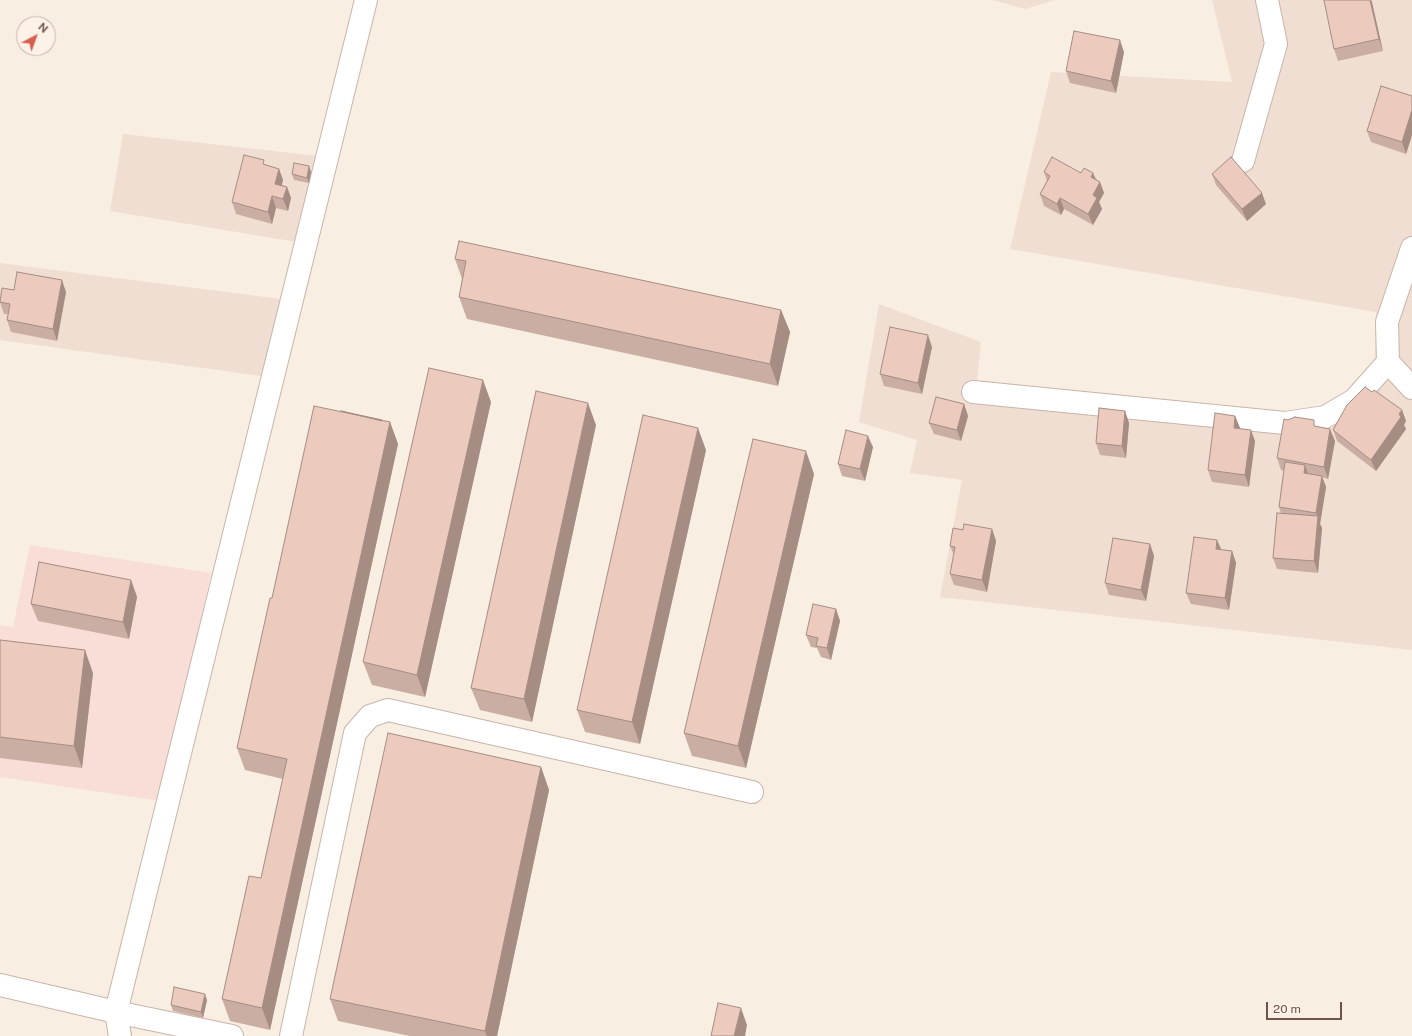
<!DOCTYPE html>
<style>
body{margin:0}
#map{position:relative;width:1412px;height:1036px;overflow:hidden;background:#f9eee2;font-family:"Public Sans",sans-serif}
canvas{display:block}
.north{position:absolute;left:16px;top:16px;width:40px;height:40px;box-sizing:border-box;background:#fdf2e8;border:1px solid #c4b2a9;border-radius:50%;rotate:41deg;font-size:11px;font-weight:700;line-height:16px;text-align:center;color:#6e534b}
.north::after{content:'';display:block;margin:auto;width:14px;height:18px;background:#d86053;clip-path:polygon(50% 0,100% 100%,50% 72%,0 100%)}
.scale{position:absolute;left:1266px;top:1002px;width:76px;height:18px;box-sizing:border-box;border:2px solid #6e534b;border-top:0;padding-left:5px;font-size:12px;line-height:14px;white-space:nowrap;color:#6e534b;-webkit-text-stroke:3px #fdf2e8;paint-order:stroke}
</style>
<div id="map">
<canvas width="1412" height="1036"></canvas>
<div class="north">N</div>
<div class="scale">20 m</div>
</div>
<script>
const g = document.querySelector('canvas').getContext('2d');
g.lineJoin = 'round';
function fillPath(path, color) {
  g.fillStyle = color;
  g.fill(path, 'evenodd');
}
function shape(rows) {
  const path = new Path2D();
  for (const r of rows) {
    path.moveTo(r[0], r[1]);
    for (let i = 2; i < r.length; i += 2) path.lineTo(r[i], r[i + 1]);
  }
  return path;
}
function stroke(path, color, width, dash) {
  g.strokeStyle = color;
  g.lineWidth = width;
  g.lineCap = dash ? 'butt' : 'round';
  g.setLineDash(dash || []);
  g.stroke(path);
}
const residential = shape([
 [993,0,1055,0,1025,9],
 [1212,0,1412,0,1412,650,940,597,962,480,910,473,917,440,859,422,879,304,981,342,977,382,1290,417,1337,399,1375,368,1376,312,1010,249,1051,72,1232,82],
 [123,134,318,156,297,242,110,211],
 [0,263,281,299,261,376,0,340]
]);
const commercial = shape([
 [30,545,211,573,160,801,0,777,0,625,13,627]
]);
const minor = shape([
 [1243,161,1276,44,1267,0],
 [1412,248,1387,322,1388,362,1412,388],
 [973,392,1285,423,1325,417,1354,400,1388,362],
 [0,985,116,1012,232,1036],
 [120,1036,116,1012,366,0],
 [291,1036,355,733,370,716,388,710,752,792]
]);
const wall = shape([
 [1325,0,1371,0,1383,51,1338,61,1334,49],
 [1124,52,1116,93,1070,83,1066,71],
 [1412,96,1412,135,1406,154,1371,142,1367,131],
 [266,165,279,169,283,180,282,185,287,187,291,198,288,211,276,208,272,224,236,214,232,202],
 [309,166,311,172,309,183,294,180,292,174],
 [1044,172,1081,173,1093,173,1096,179,1100,182,1104,193,1099,202,1102,209,1093,225,1064,209,1061,215,1044,206,1040,194,1047,181],
 [1212,174,1266,204,1247,221,1216,185],
 [455,259,781,310,790,332,778,386,467,319,459,297,462,279],
 [14,290,66,292,57,341,11,332,7,320,8,314,4,314,0,302],
 [932,347,922,394,884,386,880,374],
 [1372,392,1402,410,1406,421,1404,425,1406,429,1376,471,1337,441,1333,430],
 [491,402,425,697,372,685,363,662],
 [964,404,968,416,961,441,934,434,929,423],
 [1125,411,1129,423,1126,458,1100,455,1096,443],
 [1235,416,1240,428,1255,441,1249,487,1212,482,1208,470],
 [382,421,390,422,398,444,270,1030,230,1021,222,999,261,878,283,779,245,770,237,748,272,598],
 [596,425,532,722,480,710,471,688],
 [1316,426,1335,441,1328,479,1322,477,1326,487,1320,524,1322,528,1318,573,1277,569,1273,558,1281,513,1279,507,1284,471,1281,470,1277,458],
 [873,447,865,481,842,476,838,464],
 [706,450,640,744,585,732,577,710],
 [814,474,746,768,692,756,684,733],
 [992,529,996,541,987,592,954,585,950,574,954,555,950,546,963,530],
 [1150,544,1154,556,1146,601,1109,595,1105,583],
 [1221,550,1232,551,1236,563,1229,610,1191,604,1186,593],
 [131,580,137,597,129,639,38,621,31,604],
 [836,609,840,621,831,660,821,657,817,648,811,647,806,635],
 [0,640,93,673,82,768,0,758],
 [541,767,549,790,497,1036,410,1036,338,1021,330,999],
 [207,1000,203,1018,173,1011,171,1005]
]);
const shadedWall = shape([
 [1370,0,1371,0,1372,2,1383,51,1379,39],
 [1120,40,1124,52,1116,93,1111,81],
 [1412,110,1412,135,1406,154,1402,142],
 [309,166,311,172,309,183,307,178],
 [279,169,283,180,279,195,275,184],
 [1093,173,1098,185,1091,177],
 [1100,182,1104,193,1099,202,1102,209,1093,225,1088,214,1093,195],
 [287,187,291,198,288,211,283,199],
 [1262,193,1266,204,1247,221,1242,209],
 [272,196,276,208,272,224,268,212],
 [1060,198,1064,209,1061,215,1057,204],
 [62,280,66,292,57,341,53,329],
 [781,310,790,332,778,386,770,364],
 [928,335,932,347,922,394,918,383],
 [483,380,491,402,425,697,417,675],
 [588,403,596,425,532,722,524,699],
 [964,404,968,416,961,441,957,430],
 [1402,410,1406,421,1404,425,1406,429,1376,471,1371,460],
 [1125,411,1129,423,1126,458,1122,446],
 [1235,416,1240,428,1238,439,1234,428],
 [390,422,398,444,270,1030,262,1008],
 [698,428,706,450,640,744,632,722],
 [1330,429,1335,441,1328,479,1324,467],
 [1251,430,1255,441,1249,487,1245,475],
 [868,436,873,447,865,481,860,469],
 [806,451,814,474,746,768,738,746],
 [1305,465,1309,477,1304,473],
 [1322,476,1326,487,1320,524,1322,528,1318,573,1314,561,1318,518,1316,513],
 [992,529,996,541,987,592,982,580],
 [1217,540,1222,551,1216,549],
 [1150,544,1154,556,1146,601,1141,590],
 [1232,551,1236,563,1229,610,1225,598],
 [131,580,137,597,129,639,123,622],
 [836,609,840,621,831,660,827,648],
 [85,650,93,673,82,768,74,746],
 [541,767,549,790,497,1036,487,1036,485,1031],
 [205,994,207,1000,203,1018,201,1012],
 [741,1008,747,1025,745,1036,734,1036]
]);
const building = shape([
 [1324,0,1370,0,1379,39,1334,49,1324,0],
 [1074,31,1120,40,1111,81,1066,71,1074,31],
 [1381,86,1412,96,1412,110,1402,142,1367,131,1381,86],
 [244,155,264,160,263,164,279,169,275,184,287,187,283,199,272,196,268,212,232,202,244,155],
 [1052,157,1081,173,1084,168,1093,173,1091,177,1100,182,1093,195,1097,198,1088,214,1060,198,1057,204,1040,194,1050,176,1044,172,1052,157],
 [1231,157,1262,193,1242,209,1212,174,1231,157],
 [294,163,309,166,307,178,292,174,294,163],
 [459,241,781,310,770,364,459,297,466,261,455,259,459,241],
 [17,272,62,280,53,329,7,320,10,304,0,302,2,288,14,290,17,272],
 [890,327,928,335,918,383,880,374,890,327],
 [429,368,483,380,417,675,363,662,429,368],
 [1365,387,1372,392,1374,390,1402,410,1399,414,1401,417,1371,460,1333,430,1347,405,1365,387],
 [536,391,588,403,524,699,471,688,536,391],
 [936,397,964,404,957,430,929,423,936,397],
 [314,406,390,422,262,1008,222,999,249,876,261,878,287,759,237,748,270,598,272,598,314,406],
 [1099,408,1125,411,1122,446,1096,443,1099,408],
 [341,411,382,420,382,421,341,411],
 [1215,413,1235,416,1234,428,1251,430,1245,475,1208,470,1215,413],
 [643,415,698,428,632,722,577,710,643,415],
 [1295,417,1314,420,1314,426,1330,429,1324,467,1277,458,1284,419,1288,420,1295,417],
 [846,430,868,436,860,469,838,464,846,430],
 [753,439,806,451,738,746,684,733,753,439],
 [1285,462,1305,465,1304,473,1322,476,1316,513,1279,507,1285,462],
 [1277,513,1318,516,1314,561,1273,558,1277,513],
 [964,524,992,529,982,580,950,574,955,547,950,546,953,528,963,530,964,524],
 [1194,537,1217,540,1216,549,1232,551,1225,598,1186,593,1194,537],
 [1113,538,1150,544,1141,590,1105,583,1113,538],
 [39,562,131,580,123,622,31,604,39,562],
 [813,604,836,609,827,648,816,646,818,638,806,635,813,604],
 [0,640,85,650,74,746,0,737,0,640],
 [388,733,541,767,485,1031,330,999,388,733],
 [174,987,205,994,201,1012,171,1005,174,987],
 [718,1003,741,1008,734,1036,711,1036,718,1003]
]);
fillPath(residential, '#f0ded2');
fillPath(commercial, '#f9ddd7');
stroke(minor, '#c9b4aa', 24);
stroke(minor, '#fff', 22);
fillPath(wall, '#cbaea3');
fillPath(shadedWall, '#a58d84');
fillPath(building, '#eccabd');
stroke(building, '#a58d84', 1);
</script>
